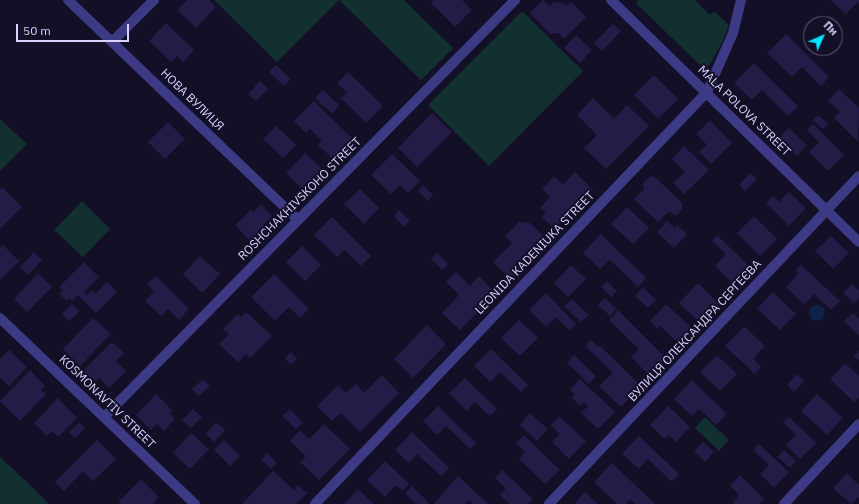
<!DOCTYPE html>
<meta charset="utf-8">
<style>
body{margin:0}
#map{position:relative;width:859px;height:504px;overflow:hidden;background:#130f26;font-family:"IBM Plex Sans",sans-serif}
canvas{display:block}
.north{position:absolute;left:803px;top:16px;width:40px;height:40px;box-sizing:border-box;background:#130f26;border:1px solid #625e7d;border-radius:50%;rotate:45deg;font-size:11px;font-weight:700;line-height:16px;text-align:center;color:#d9d4ff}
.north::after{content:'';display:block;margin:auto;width:14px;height:18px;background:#00e5ff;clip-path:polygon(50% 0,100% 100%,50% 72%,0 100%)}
.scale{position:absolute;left:16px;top:24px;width:113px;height:18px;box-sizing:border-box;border:2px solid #d9d4ff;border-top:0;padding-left:5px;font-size:12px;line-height:14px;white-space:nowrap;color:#d9d4ff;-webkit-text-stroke:3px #130f26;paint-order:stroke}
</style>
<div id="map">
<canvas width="859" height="504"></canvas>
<div class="north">Пн</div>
<div class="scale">50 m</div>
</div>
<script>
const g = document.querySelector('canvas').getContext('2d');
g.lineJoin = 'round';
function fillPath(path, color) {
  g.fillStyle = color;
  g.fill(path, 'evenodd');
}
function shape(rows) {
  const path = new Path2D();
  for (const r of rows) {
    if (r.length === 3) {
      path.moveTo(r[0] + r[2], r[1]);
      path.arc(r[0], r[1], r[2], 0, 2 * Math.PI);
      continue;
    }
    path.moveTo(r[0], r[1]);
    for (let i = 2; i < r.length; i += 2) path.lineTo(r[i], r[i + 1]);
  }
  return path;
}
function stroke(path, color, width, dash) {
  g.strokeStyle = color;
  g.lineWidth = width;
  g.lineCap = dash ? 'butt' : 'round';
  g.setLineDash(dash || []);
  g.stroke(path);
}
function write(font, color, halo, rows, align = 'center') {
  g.font = font + ' "IBM Plex Sans",sans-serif';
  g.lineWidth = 4;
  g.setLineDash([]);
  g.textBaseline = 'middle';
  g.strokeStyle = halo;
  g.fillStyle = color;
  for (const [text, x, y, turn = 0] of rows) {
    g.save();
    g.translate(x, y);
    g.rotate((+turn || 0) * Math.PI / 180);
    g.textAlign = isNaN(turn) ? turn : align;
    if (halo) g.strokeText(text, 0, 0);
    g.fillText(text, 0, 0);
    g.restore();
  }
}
const green = shape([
 [214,0,339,0,277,62],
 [339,0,404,0,453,48,421,80],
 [639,0,695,0,710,15,714,11,729,25,722,43,706,71,636,3],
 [522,11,583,71,489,166,428,105],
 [0,119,27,144,0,171],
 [82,201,110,229,83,257,54,230],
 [705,417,729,440,719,451,695,428],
 [0,457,31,486,49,504,0,504]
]);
const water = shape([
 [817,313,8]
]);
const building = shape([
 [187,0,209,0,216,7,196,28,177,10],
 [433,0,462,0,472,10,455,27,431,3],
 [543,0,550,6,553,2,563,3,567,6,571,2,586,17,564,39,559,33,550,34,530,13],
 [830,0,859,0,859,3,858,2,846,14],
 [166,23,194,50,183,62,177,56,171,62,149,41],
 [613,24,621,31,602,51,594,43],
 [786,34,829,77,821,86,802,67,792,77,767,53],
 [576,35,592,50,580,63,564,48],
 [754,63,798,106,788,116,762,90,752,100,734,83],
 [276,65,291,79,284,86,269,72],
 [348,72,383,106,366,123,341,98,347,93,337,83],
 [654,75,678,99,658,119,634,95],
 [260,81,268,89,256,101,248,94],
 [839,89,859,108,858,142,834,118,840,112,828,101],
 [323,90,339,105,332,114,315,98],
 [593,98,614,119,627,105,649,126,606,169,584,148,597,135,577,115],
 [314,101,355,141,345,151,342,148,332,158,318,145,322,141,310,129,306,133,294,121],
 [432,113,452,132,417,167,398,148],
 [818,115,828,124,823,129,813,120],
 [710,120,732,143,711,164,699,152,707,145,696,134],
 [168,122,185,139,165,159,148,142],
 [813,124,844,155,828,171,809,152,819,142,807,130],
 [276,126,296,145,283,158,263,139],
 [789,128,807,145,797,156,779,138],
 [684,146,709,170,684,194,673,183,685,172,672,159],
 [305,153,322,169,302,189,286,173],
 [392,154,420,181,408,193,400,185,391,194,371,175],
 [575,172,593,190,554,229,542,217,546,213,540,208,550,197,542,189,554,176,563,185],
 [750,173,757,179,745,191,739,185],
 [650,176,655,177,682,203,682,209,677,215,673,214,669,211,658,222,634,199,644,189,643,183],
 [423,185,433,195,428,201,418,191],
 [2,187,22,207,0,229,0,190],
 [360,189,379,208,364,224,344,204],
 [789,192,806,208,789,226,766,203,773,196,779,202],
 [261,204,272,216,264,224,270,229,254,245,235,225,251,210,254,212],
 [627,207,649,228,633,244,611,224],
 [399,210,410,221,404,227,394,216],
 [754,216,777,239,760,256,737,233],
 [332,217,371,256,361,266,344,250,337,257,314,235],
 [667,221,674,228,677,225,687,234,674,248,657,232],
 [519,222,530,223,548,240,510,279,493,262,512,243,505,236],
 [601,234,646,278,638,287,610,260,600,269,583,253],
 [717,235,750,267,733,284,715,266,726,254,712,241],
 [831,236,849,253,833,269,815,251],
 [3,245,19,261,0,280,0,248],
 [302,246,321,265,305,281,286,262],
 [34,252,42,260,28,275,20,267],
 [437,253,448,264,442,270,431,259],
 [200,256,220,274,202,293,183,274],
 [84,262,99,277,84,292,87,295,92,290,96,293,107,282,117,292,96,313,78,295,73,301,70,298,67,301,59,294,63,291,59,287],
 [571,265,586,279,568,297,554,283],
 [801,265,840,301,831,310,814,294,804,305,786,287,799,273,795,270],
 [456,272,470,286,479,276,496,294,460,330,442,313,459,295,446,282],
 [38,273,52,287,27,312,14,299],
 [274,274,309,309,300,318,289,307,275,321,251,297],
 [156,276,189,309,179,320,168,309,161,316,145,301,154,291,147,284],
 [607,281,617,291,611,297,601,287],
 [698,283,719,304,700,323,679,303],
 [852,284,859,291,859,298,854,303,843,293],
 [643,287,656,300,648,308,635,296],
 [773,292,796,314,780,330,757,309],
 [546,293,576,324,569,330,556,317,546,327,529,310],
 [605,298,616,309,610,316,598,305],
 [572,299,589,315,581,322,564,306],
 [72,304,80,311,69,321,62,314],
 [666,304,693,329,679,344,660,326,657,329,650,321],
 [618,310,667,359,650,376,631,357,639,349,609,320],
 [246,312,272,336,250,358,246,354,238,362,219,344,229,334,223,329,238,314,241,317],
 [853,313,859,319,859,336,844,321],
 [93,318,111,334,80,366,63,349],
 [519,320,538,338,520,356,501,338],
 [427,325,446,344,413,378,394,359],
 [744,326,765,346,753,359,761,367,755,374,725,346],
 [591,340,599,347,600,346,641,386,621,407,599,386,613,373,585,346],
 [112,342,124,353,116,361,126,371,109,388,99,378,94,383,83,371],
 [491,349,528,385,521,392,500,372,490,382,474,366],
 [9,350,27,367,9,386,0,378,0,359],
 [859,350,859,361,854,356],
 [291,352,297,359,291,365,285,358],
 [574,355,596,376,589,384,567,363],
 [717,355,737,374,720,391,700,372],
 [845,363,859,376,859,397,854,402,830,379],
 [30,370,45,386,41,390,46,394,20,421,0,401],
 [797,374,804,381,794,392,787,385],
 [382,375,399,393,360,432,341,413,332,421,317,406,338,385,346,393,356,384,364,393],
 [465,378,497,409,490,416,475,402,467,411,449,393],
 [203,379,210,386,199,396,192,389],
 [580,379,615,412,598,429,581,413,588,406,584,402,580,406,572,398,575,394,570,390],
 [692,380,727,414,716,425,699,409,692,416,674,399],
 [156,394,172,410,170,413,175,419,164,431,157,424,151,430,136,415],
 [817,394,843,418,827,435,801,411],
 [58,398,77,418,58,437,52,431,47,436,34,423],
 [438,406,476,443,470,449,446,426,437,435,423,421],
 [668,406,690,427,676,442,669,435,665,439,650,425],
 [193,409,202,417,191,428,182,420],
 [290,409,303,423,296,429,282,416],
 [530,413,548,429,537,441,520,425],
 [559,416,586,441,569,459,552,442,560,434,551,425],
 [789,417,816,443,800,459,786,445,796,435,783,422],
 [216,422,225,430,214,442,206,434],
 [79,423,85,428,75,438,69,432],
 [324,424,350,449,319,480,300,462,306,456,290,441,300,430,309,439],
 [412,432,449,468,441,476,417,454,409,463,395,450],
 [191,433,209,449,190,469,173,453],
 [524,435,560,470,545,484,519,459,525,452,516,443],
 [639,436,679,474,672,482,648,459,639,469,622,454],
 [97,440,116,459,93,481,83,471,64,491,55,482],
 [224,440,240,456,230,466,214,450],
 [703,442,714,452,705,462,694,451],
 [759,444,789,472,774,488,760,474,769,465,753,450],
 [784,450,796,461,790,468,777,457],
 [267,453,277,463,271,469,261,460],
 [385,461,409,484,403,491,396,485,385,497,367,480],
 [612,463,655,504,635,504,630,499,626,504,617,504,594,482],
 [502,470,533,499,528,504,510,504,500,495,506,488,495,478],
 [273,471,294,490,298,485,307,493,296,504,242,504],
 [847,473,859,485,859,498,858,497,851,504,833,488],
 [740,475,764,499,759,504,735,504,733,502,739,495,730,486],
 [458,476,488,504,473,504,469,500,465,504,434,504],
 [141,479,159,497,153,504,121,504,118,502],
 [412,486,429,503,428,504,416,504,405,493],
 [358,489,374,504,344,504],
 [585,492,598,504,574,504]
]);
const minor = shape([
 [68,0,297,219],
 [611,0,859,242],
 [112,42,154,0],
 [0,318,195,504],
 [104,417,515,0],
 [315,504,707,92,733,33,741,0],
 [549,504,859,176],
 [784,504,859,424]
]);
const streetNames = [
 ["НОВА ВУЛИЦЯ",192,100,44],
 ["MALA POLOVA STREET",744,111,44],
 ["ROSHCHAKHIVSKOHO STREET",300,199,-45],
 ["LEONIDA KADENIUKA STREET",535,253,-46],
 ["ВУЛИЦЯ ОЛЕКСАНДРА СЕРГЕЄВА",695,331,-47],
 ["KOSMONAVTIV STREET",107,402,44]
];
fillPath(green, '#12302f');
fillPath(water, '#0c2248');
fillPath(building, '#241b47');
stroke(minor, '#3d3a85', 10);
write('12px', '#d9d4ff', '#130f26', streetNames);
</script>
